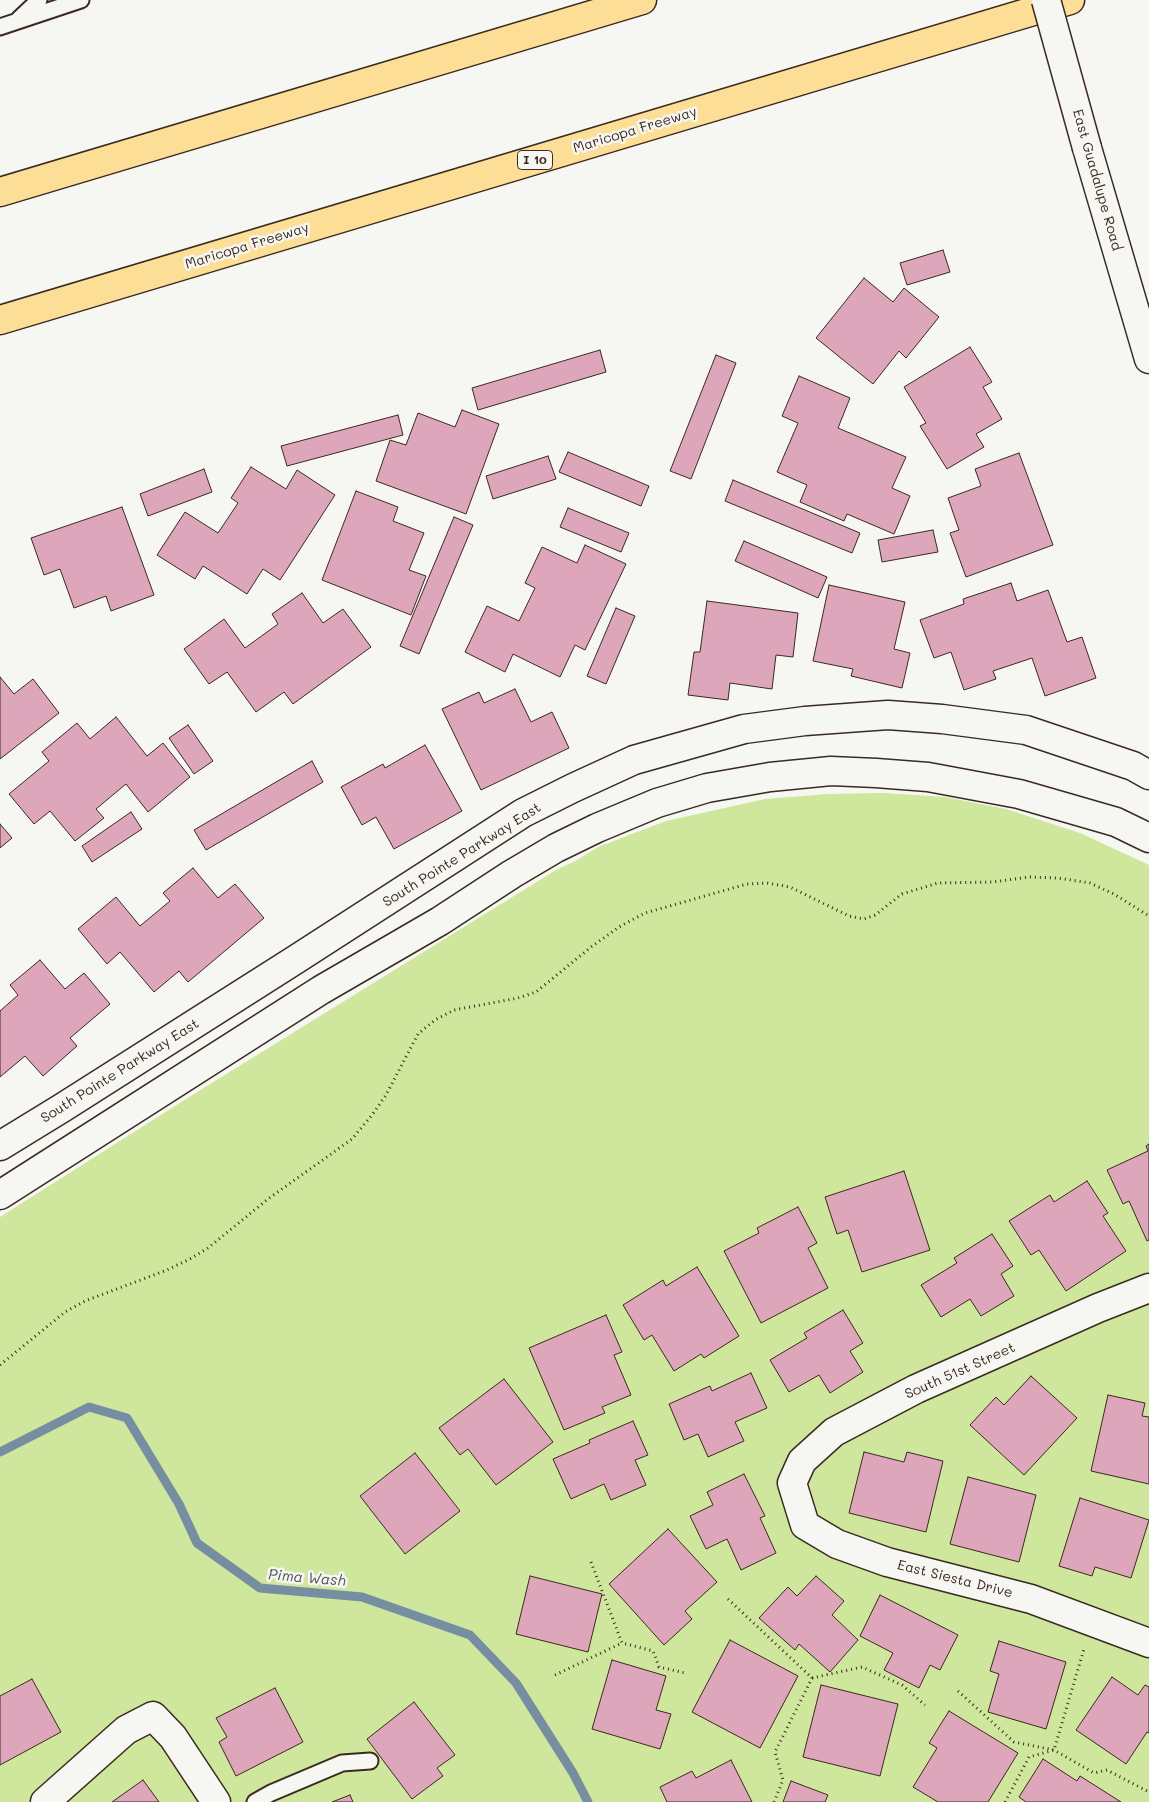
<!DOCTYPE html>
<style>
body{margin:0}
canvas{display:block;background:#f6f6f2}
</style>
<canvas width="1149" height="1802"></canvas>
<script>
const g = document.querySelector('canvas').getContext('2d');
g.lineJoin = 'round';
function fillPath(path, color) {
  g.fillStyle = color;
  g.fill(path, 'evenodd');
}
function shape(rows) {
  const path = new Path2D();
  for (const r of rows) {
    path.moveTo(r[0], r[1]);
    for (let i = 2; i < r.length; i += 2) path.lineTo(r[i], r[i + 1]);
  }
  return path;
}
function stroke(path, color, width, dash) {
  g.strokeStyle = color;
  g.lineWidth = width;
  g.lineCap = dash ? 'butt' : 'round';
  g.setLineDash(dash || []);
  g.stroke(path);
}
function write(font, color, halo, rows, align = 'center') {
  g.font = font + ' Mali,sans-serif';
  g.lineWidth = 5;
  g.setLineDash([]);
  g.textBaseline = 'middle';
  g.strokeStyle = halo;
  g.fillStyle = color;
  for (const [text, x, y, turn = 0] of rows) {
    g.save();
    g.translate(x, y);
    g.rotate((+turn || 0) * Math.PI / 180);
    g.textAlign = isNaN(turn) ? turn : align;
    if (halo) g.strokeText(text, 0, 0);
    g.fillText(text, 0, 0);
    g.restore();
  }
}
const green = shape([
 [884,793,945,797,1006,809,1080,833,1149,865,1149,1802,0,1802,0,1217,186,1099,556,870,577,860,598,847,666,821,765,799,827,794]
]);
const stream = shape([
 [0,1452,89,1407,127,1418,179,1504,197,1543,260,1588,362,1597,470,1635,516,1683,573,1773,588,1802]
]);
const building = shape([
 [943,250,950,272,907,285,900,263,943,250],
 [864,278,893,302,904,288,939,317,906,358,899,351,873,384,816,338,864,278],
 [970,347,992,382,983,387,1002,419,976,434,984,447,947,469,920,426,926,423,904,387,970,347],
 [600,350,606,372,478,410,472,388,600,350],
 [716,355,736,363,691,479,670,471,716,355],
 [799,376,850,398,838,428,906,457,892,488,910,496,894,534,847,514,844,521,800,502,807,485,777,472,798,423,782,416,799,376],
 [462,410,499,424,466,514,376,481,390,440,406,445,418,413,455,427,462,410],
 [398,415,403,435,287,466,281,446,398,415],
 [568,452,649,486,641,506,559,472,568,452],
 [1019,453,1053,545,966,577,950,533,959,530,948,498,981,486,975,469,1019,453],
 [548,456,556,479,493,499,486,476,548,456],
 [251,467,286,489,297,470,335,495,280,580,263,569,247,594,203,566,195,579,157,555,185,512,218,533,238,503,231,498,251,467],
 [204,469,212,492,148,516,140,494,204,469],
 [733,480,860,533,852,553,725,501,733,480],
 [356,491,398,507,393,521,424,533,409,570,426,576,411,615,322,580,356,491],
 [122,507,154,595,111,611,106,596,74,608,60,569,44,575,31,538,122,507],
 [568,508,629,533,621,552,560,527,568,508],
 [454,517,473,525,419,654,400,646,454,517],
 [933,530,938,552,882,562,878,540,933,530],
 [744,541,827,577,818,598,735,561,744,541],
 [585,545,626,564,585,650,575,645,560,677,513,654,505,672,465,652,487,606,519,621,535,588,525,583,542,547,577,563,585,545],
 [1011,583,1017,601,1048,590,1067,642,1082,637,1096,678,1045,696,1032,658,993,671,996,679,964,690,951,652,934,658,920,620,964,604,963,599,1011,583],
 [829,585,905,602,894,649,910,653,902,688,851,676,853,669,813,661,829,585],
 [302,593,323,623,343,609,371,647,293,704,284,692,256,712,227,672,209,684,184,649,224,619,245,648,278,624,272,614,302,593],
 [707,601,798,613,793,657,776,655,772,689,730,683,728,700,688,695,694,652,700,652,707,601],
 [616,608,635,616,606,684,587,676,616,608],
 [0,677,14,694,33,679,59,713,0,759,0,677],
 [515,689,531,722,552,712,569,748,481,790,442,709,479,692,484,703,515,689],
 [116,717,147,756,163,743,190,777,148,812,126,784,96,809,104,818,75,841,50,811,34,824,9,794,49,761,42,752,77,723,90,739,116,717],
 [188,725,213,761,194,774,169,738,188,725],
 [425,745,462,811,394,849,376,817,362,825,341,787,383,764,385,768,425,745],
 [312,761,323,782,206,850,194,830,312,761],
 [131,812,142,829,92,862,82,846,131,812],
 [0,824,12,838,0,848,0,824],
 [193,868,218,898,235,884,264,918,188,982,179,971,154,992,120,952,107,964,78,929,116,897,140,926,170,901,163,893,193,868],
 [40,960,65,989,84,973,110,1004,70,1038,77,1046,43,1076,25,1056,0,1077,0,1011,18,995,10,985,40,960],
 [1149,1144,1149,1240,1147,1241,1129,1201,1123,1204,1107,1170,1148,1151,1146,1146,1149,1144],
 [904,1171,930,1250,862,1272,848,1230,837,1234,825,1197,904,1171],
 [1087,1181,1108,1213,1103,1216,1126,1251,1066,1291,1039,1250,1031,1255,1009,1221,1050,1195,1054,1202,1087,1181],
 [798,1207,817,1243,808,1248,828,1288,761,1323,724,1251,759,1233,757,1228,798,1207],
 [992,1234,1013,1266,1001,1274,1014,1296,981,1316,970,1299,941,1317,921,1285,957,1263,954,1258,992,1234],
 [697,1267,739,1336,704,1358,701,1354,674,1371,652,1335,644,1340,623,1305,663,1280,666,1286,697,1267],
 [843,1310,863,1343,850,1351,863,1372,830,1393,819,1375,789,1392,770,1360,807,1338,804,1333,843,1310],
 [606,1315,622,1352,614,1355,631,1395,602,1407,605,1413,564,1430,529,1348,606,1315],
 [751,1373,767,1408,735,1422,744,1441,708,1457,698,1434,684,1440,669,1404,710,1386,712,1391,751,1373],
 [1031,1376,1077,1418,1024,1475,970,1425,996,1397,1004,1405,1031,1376],
 [504,1379,553,1442,496,1485,468,1449,460,1455,439,1428,504,1379],
 [1108,1395,1145,1403,1142,1416,1149,1417,1149,1484,1091,1471,1108,1395],
 [633,1421,648,1455,635,1460,646,1485,611,1500,604,1484,571,1499,553,1459,590,1443,589,1440,633,1421],
 [864,1452,904,1462,907,1452,943,1461,926,1532,849,1513,864,1452],
 [415,1453,460,1511,405,1554,360,1496,415,1453],
 [744,1474,765,1516,760,1518,776,1553,741,1570,727,1539,706,1549,690,1516,713,1505,707,1492,744,1474],
 [968,1477,1036,1495,1019,1562,950,1544,968,1477],
 [1080,1498,1149,1520,1131,1578,1095,1567,1092,1576,1059,1566,1080,1498],
 [668,1529,717,1582,685,1611,692,1619,664,1645,609,1584,668,1529],
 [530,1576,602,1594,588,1652,516,1634,530,1576],
 [816,1576,844,1601,832,1615,858,1640,830,1672,799,1644,795,1650,759,1618,788,1587,797,1596,816,1576],
 [880,1595,958,1635,940,1670,930,1665,919,1688,884,1670,893,1653,860,1636,880,1595],
 [730,1640,798,1676,760,1748,692,1712,730,1640],
 [999,1641,1066,1662,1046,1729,988,1712,999,1674,990,1671,999,1641],
 [612,1660,666,1676,656,1710,671,1714,660,1749,592,1729,612,1660],
 [1112,1677,1138,1695,1145,1685,1149,1687,1149,1733,1147,1732,1126,1764,1076,1730,1112,1677],
 [32,1679,61,1732,0,1765,0,1696,32,1679],
 [821,1685,898,1704,880,1776,803,1757,821,1685],
 [275,1688,303,1742,236,1776,219,1742,227,1737,216,1718,275,1688],
 [414,1702,455,1755,437,1768,443,1776,412,1799,367,1739,414,1702],
 [949,1711,1018,1753,988,1802,938,1802,913,1787,937,1748,929,1743,949,1711],
 [1043,1759,1077,1781,1080,1776,1121,1802,1026,1802,1019,1797,1043,1759],
 [731,1760,752,1802,667,1802,660,1787,692,1771,696,1778,731,1760],
 [143,1780,159,1802,112,1802,143,1780],
 [791,1781,828,1795,825,1802,783,1802,791,1781],
 [350,1795,353,1802,332,1802,350,1795]
]);
const path = shape([
 [0,1365,65,1312,85,1301,167,1270,190,1259,208,1248,268,1199,352,1139,372,1115,386,1095,418,1034,435,1020,454,1010,518,998,536,992,591,947,619,927,645,913,747,884,767,883,790,887,849,916,864,919,875,915,902,894,938,883,993,882,1029,877,1058,878,1090,883,1114,894,1149,916],
 [591,1562,622,1643,653,1651,659,1667,685,1673],
 [728,1599,812,1678,775,1752,783,1780,774,1802],
 [555,1675,622,1643],
 [812,1678,862,1667,902,1685,925,1705],
 [958,1691,1014,1742,1054,1750,1094,1773,1107,1770,1149,1792],
 [1005,1802,1029,1757,1054,1750,1084,1649]
]);
const lane = shape([
 [19,19,39,0],
 [0,27,81,0],
 [255,1802,271,1793,342,1763,370,1761]
]);
const street = shape([
 [1149,1288,1098,1308,916,1389,834,1432,802,1461,792,1483,805,1525,837,1544,887,1562,1031,1599,1149,1643],
 [45,1802,126,1730,153,1716,173,1737,216,1802]
]);
const secondary = shape([
 [1087,148,1149,359],
 [0,1146,62,1108,295,960,523,813,573,788,634,760,744,729,805,721,888,715,942,719,1026,730,1133,766,1149,775],
 [0,1195,321,990,440,921,512,874,556,848,597,828,657,803,707,788,770,777,831,771,876,773,928,777,1019,794,1116,822,1149,838]
]);
const highway = shape([
 [0,192,642,0],
 [0,320,1070,0]
]);
const secondaryBridge = shape([
 [1046,0,1087,148]
]);
const shields = [
 [535,160,35]
];
const shieldNames = [
 ["I 10",535,160]
];
const streetNames = [
 ["Maricopa Freeway",635,130,-17],
 ["East Guadalupe Road",1097,180,74],
 ["Maricopa Freeway",247,246,-17],
 ["South Pointe Parkway East",462,855,-32],
 ["South Pointe Parkway East",120,1071,-32],
 ["South 51st Street",960,1371,-24],
 ["East Siesta Drive",955,1579,14]
];
const waterNames = [
 ["Pima Wash",307,1578,5]
];
fillPath(green, '#cfe79c');
stroke(stream, '#768ea2', 9);
fillPath(building, '#dea6ba');
stroke(building, '#3b2a1e', 1);
stroke(lane, '#3b2a1e', 19);
stroke(street, '#3b2a1e', 31);
stroke(secondary, '#3b2a1e', 31);
stroke(highway, '#3b2a1e', 31);
stroke(path, '#3b2a1e', 3, [1, 4]);
stroke(lane, '#f6f6f2', 15);
stroke(street, '#f6f6f2', 28);
stroke(secondary, '#f6f6f2', 28);
stroke(highway, '#fdde96', 28);
stroke(secondaryBridge, '#3b2a1e', 31, []);
stroke(secondaryBridge, '#f6f6f2', 28);
for (const [x, y, w] of shields) {
  const box = new Path2D();
  box.roundRect(x - w / 2, y - 9.5, w, 19, 4);
  g.fillStyle = '#f6f6f2';
  g.fill(box);
  stroke(box, '#3b2a1e', 1);
}
write('bold 12px', '#3b2a1e', null, shieldNames);
write('14px', '#3b2a1e', '#f6f6f2', streetNames);
write('italic 15px', '#545455', '#f6f6f2', waterNames);
</script>
